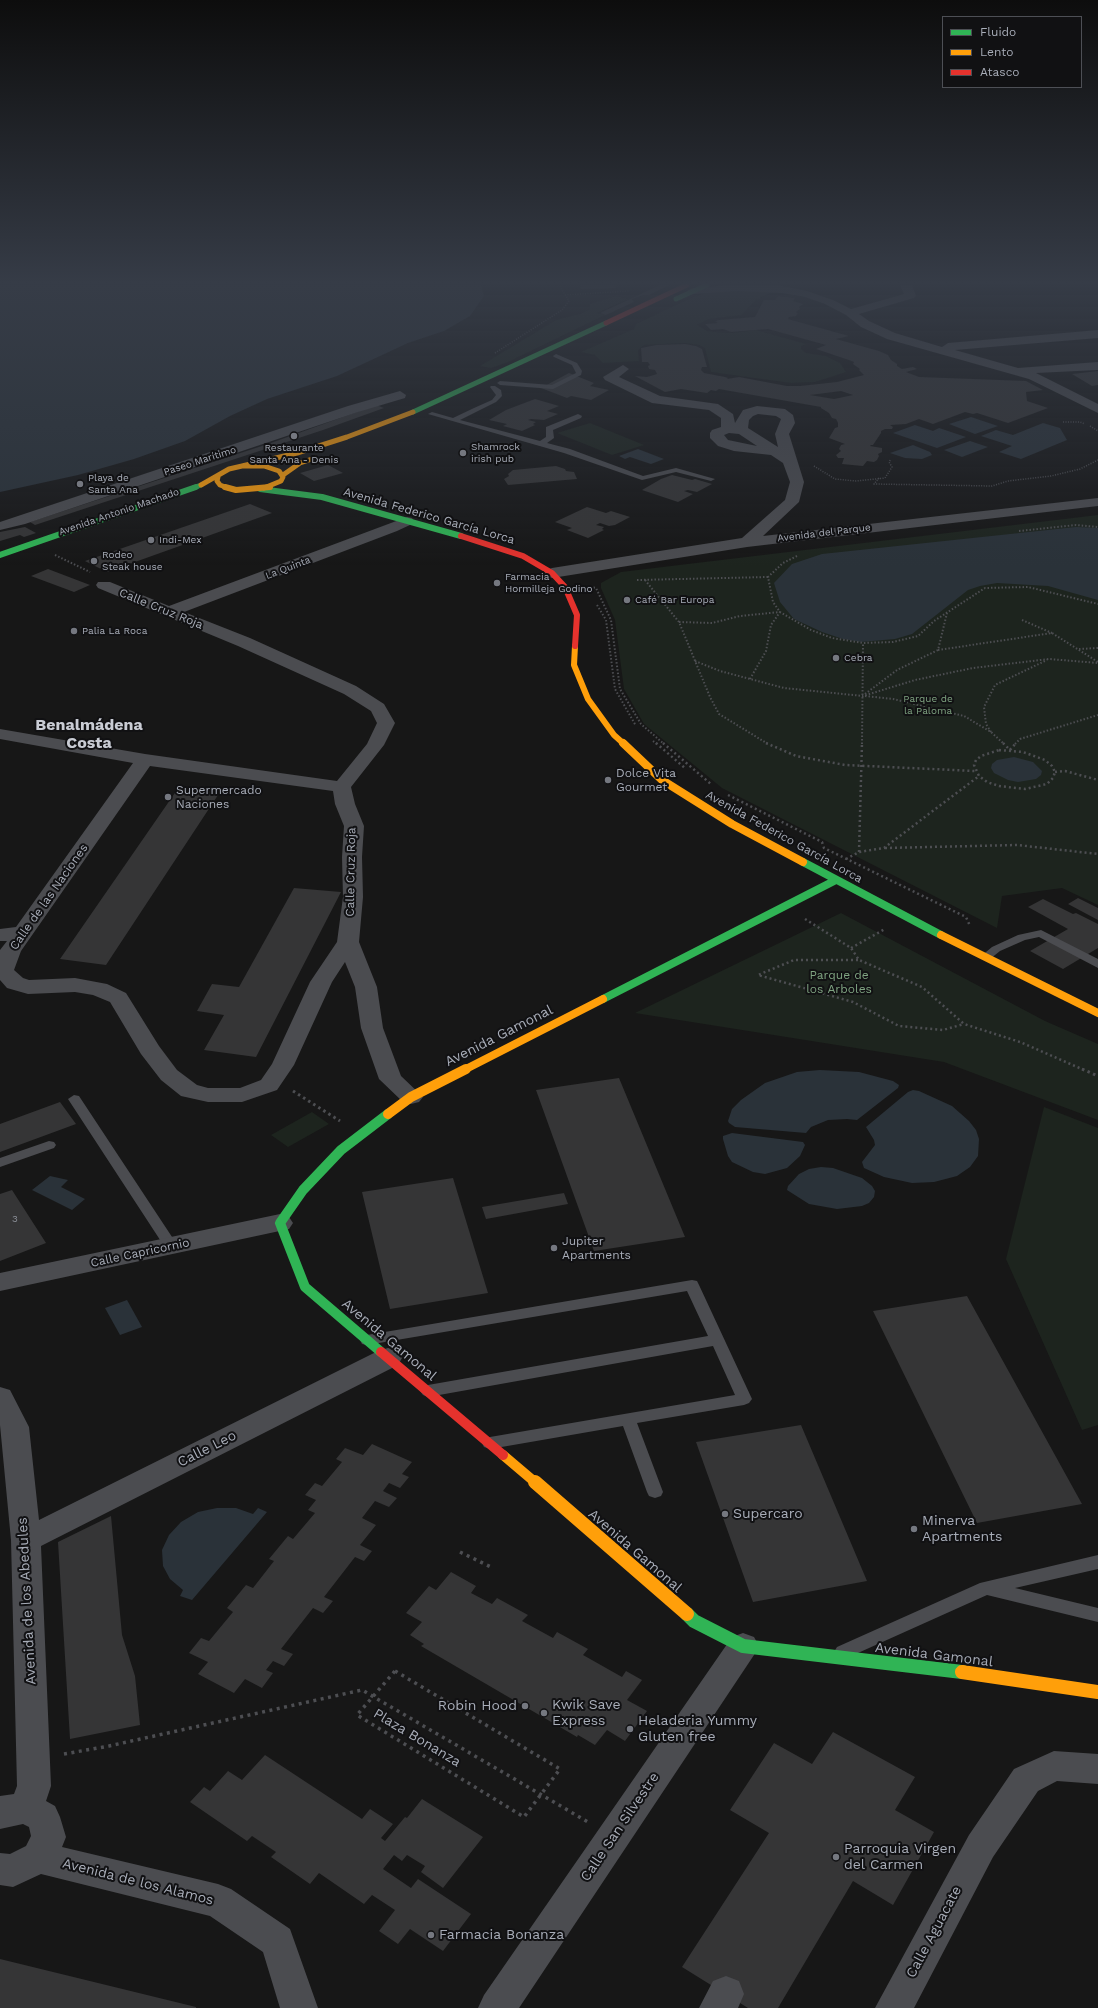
<!DOCTYPE html>
<meta charset="utf-8">
<style>
body{margin:0}
#map{position:relative;width:1098px;height:2008px;overflow:hidden;background:#171717;font-family:"Work Sans",sans-serif}
canvas{display:block}
.legend{position:absolute;left:942px;top:16px;width:140px;height:72px;box-sizing:border-box;background:#111113;border:1px solid #4d4f55;margin:0;padding:5px 7px;list-style:none;font-size:12px;color:#a8adb8}
.legend li{display:flex;align-items:center;gap:8px;height:20px}
.legend b{width:20px;border:1px solid #4d4f55}
</style>
<div id="map">
<canvas width="1098" height="2008"></canvas>
<ul class="legend">
<li><b style="height:5px;background:#30b455"></b>Fluido</li>
<li><b style="height:5px;background:#ff9f0a"></b>Lento</li>
<li><b style="height:5px;background:#e5322d"></b>Atasco</li>
</ul>
</div>
<script>
const g = document.querySelector('canvas').getContext('2d');
g.lineJoin = 'round';
function fillPath(path, color) {
  g.fillStyle = color;
  g.fill(path, 'evenodd');
}
function shape(rows) {
  const path = new Path2D();
  for (const r of rows) {
    path.moveTo(r[0], r[1]);
    for (let i = 2; i < r.length; i += 2) path.lineTo(r[i], r[i + 1]);
  }
  return path;
}
function stroke(path, color, width, dash) {
  g.strokeStyle = color;
  g.lineWidth = width;
  g.lineCap = dash ? 'butt' : 'round';
  g.setLineDash(dash || []);
  g.stroke(path);
}
function write(font, color, halo, rows, align = 'center') {
  g.font = font + ' "Work Sans",sans-serif';
  g.lineWidth = 4;
  g.setLineDash([]);
  g.textBaseline = 'middle';
  g.strokeStyle = halo;
  g.fillStyle = color;
  for (const [text, x, y, turn = 0] of rows) {
    g.save();
    g.translate(x, y);
    g.rotate((+turn || 0) * Math.PI / 180);
    g.textAlign = isNaN(turn) ? turn : align;
    if (halo) g.strokeText(text, 0, 0);
    g.fillText(text, 0, 0);
    g.restore();
  }
}
const green = shape([
 [749,290,772,292,756,300,741,315,709,319,697,325,707,331,716,332,732,333,756,330,806,344,801,346,801,349,806,353,826,356,840,363,846,372,815,382,791,383,711,372,705,348,699,345,685,343,644,345,638,350,639,361,603,363,595,355,581,352,634,329,636,324,693,297,707,293],
 [616,296,629,299,597,313,605,315,508,362,491,368,480,366,556,320,580,314,590,309,590,304],
 [590,423,644,445,612,455,557,433],
 [1098,515,1098,905,1062,888,1002,896,997,928,722,788,644,724,624,689,615,620,601,588,601,583,621,572],
 [841,913,1045,1021,1098,1044,1098,1120,944,1062,635,1013],
 [1044,1107,1098,1128,1098,1425,1082,1430,1006,1259],
 [312,1112,329,1124,288,1147,271,1135]
]);
const water = shape([
 [0,285,481,285,484,296,470,316,444,331,408,343,337,376,267,399,230,416,185,441,134,459,78,475,0,492],
 [971,417,998,426,975,434,949,424],
 [1043,423,1060,428,1067,440,1021,459,999,452,1012,446,981,436,996,430,1013,435],
 [915,425,933,431,939,428,966,437,937,448,893,433],
 [970,441,988,447,962,457,944,450],
 [913,445,930,452,932,455,922,459,905,458,890,453],
 [638,449,664,459,651,464,630,457,625,459,619,456],
 [1076,527,1098,528,1098,600,1048,586,997,583,980,586,968,590,912,634,895,639,861,642,843,639,822,632,794,619,780,602,774,583,792,564,822,554],
 [1014,757,1033,762,1042,771,1041,775,1036,779,1018,782,1008,780,994,773,991,768,992,764,997,760],
 [820,1070,859,1072,893,1081,899,1085,898,1088,857,1120,847,1119,828,1120,811,1127,806,1133,735,1127,729,1123,728,1121,732,1109,741,1100,765,1083,797,1072],
 [913,1090,919,1091,952,1106,969,1121,976,1130,979,1139,978,1156,970,1167,957,1176,934,1182,912,1183,884,1177,864,1168,862,1162,875,1145,874,1140,866,1127,908,1092],
 [732,1133,803,1142,805,1145,800,1156,787,1168,765,1174,753,1172,732,1162,728,1156,723,1139,723,1136],
 [821,1167,833,1168,862,1178,872,1186,875,1191,874,1197,869,1203,862,1206,837,1209,809,1204,787,1190,788,1186,799,1174,809,1169],
 [50,1176,68,1180,61,1187,85,1199,72,1210,32,1190],
 [127,1300,142,1327,120,1335,105,1308],
 [217,1508,236,1508,253,1514,258,1508,267,1512,192,1600,180,1596,183,1590,170,1579,163,1566,162,1550,169,1535,181,1522,198,1512]
]);
const building = shape([
 [580,285,615,285,616,288,581,289],
 [660,285,669,285,649,295,644,295,632,299,634,302,606,315,600,313],
 [778,296,795,298,793,301,803,304,799,307,800,309,796,312,798,313,796,316,789,317,788,319,849,336,836,339,879,351,888,355,891,360,897,364,897,366,902,369,913,367,917,369,906,372,919,377,1026,381,1043,390,1026,392,1027,401,1048,408,1008,423,977,413,973,414,965,412,933,424,919,419,906,424,890,425,893,427,892,429,885,429,881,431,881,433,873,445,871,445,870,446,882,448,882,452,878,454,879,456,877,460,874,462,867,461,863,466,842,464,844,458,838,458,836,455,841,451,839,449,841,445,845,444,829,438,835,428,838,427,838,423,836,419,832,418,829,413,821,408,821,407,719,389,716,391,711,390,707,393,681,389,665,392,635,376,647,377,657,374,655,370,649,369,648,366,650,365,648,362,642,362,641,348,656,345,685,344,696,346,702,349,707,367,702,367,701,370,704,373,725,377,728,378,727,379,739,377,787,386,800,386,837,382,864,375,859,370,860,369,853,364,854,362,849,360,816,349,826,345,768,329,731,332,723,329,711,330,705,324,718,323,715,321,719,320,755,317,764,300,775,300],
 [841,391,853,395,834,399,810,395],
 [1098,371,1098,385,1092,386,1072,374],
 [569,373,594,383,590,386,609,390,591,400,571,396,567,398,541,388],
 [535,399,559,406,547,411,558,414,544,420,531,419,528,420,536,422,533,424,535,425,522,431,503,426,507,424,489,420,506,410],
 [376,405,384,408,323,430,35,525,30,522,271,443],
 [328,465,343,473,314,481,300,473],
 [556,466,565,469,566,471,574,472,577,479,508,485,504,479,509,476,508,474,513,470],
 [672,475,692,480,695,479,712,484,697,492,688,490,684,491,693,494,678,502,642,490,661,479],
 [250,504,272,513,107,572,85,561],
 [587,507,606,513,611,511,630,517,615,525,609,526,600,523,596,525,604,527,602,529,604,530,588,538,567,530,572,528,555,522],
 [25,527,36,533,24,537,20,535,0,541,0,532],
 [48,569,90,585,74,592,31,576],
 [179,787,220,792,106,965,60,959],
 [294,888,341,892,256,1057,204,1050,224,1015,197,1011,212,984,239,987],
 [1078,898,1098,908,1098,920,1068,904],
 [1043,899,1073,914,1076,913,1098,924,1098,948,1063,969,1030,951,1068,929,1028,907],
 [619,1078,685,1237,594,1251,536,1090],
 [60,1102,76,1124,0,1152,0,1124],
 [453,1178,488,1293,390,1309,362,1192],
 [12,1190,46,1243,0,1261,0,1194],
 [564,1193,568,1204,486,1219,482,1207],
 [967,1296,1082,1504,977,1523,873,1311],
 [801,1425,867,1581,753,1602,696,1442],
 [372,1444,412,1462,402,1474,409,1477,400,1488,389,1483,383,1491,397,1498,389,1507,375,1501,362,1518,376,1525,360,1545,372,1551,364,1561,355,1557,324,1597,333,1601,323,1613,313,1608,281,1649,293,1654,284,1666,273,1661,266,1670,273,1673,262,1688,245,1679,234,1693,198,1674,208,1662,189,1653,201,1638,209,1641,233,1612,227,1608,246,1585,253,1588,274,1561,269,1559,288,1536,293,1539,315,1513,308,1510,316,1500,305,1495,315,1483,322,1486,342,1462,336,1459,345,1448,363,1455],
 [111,1516,122,1635,135,1676,140,1725,70,1739,58,1542],
 [451,1572,476,1586,471,1593,492,1604,497,1598,528,1615,522,1621,553,1638,557,1632,588,1649,583,1655,622,1677,626,1671,642,1680,627,1700,647,1711,625,1741,607,1730,595,1745,578,1735,577,1737,421,1646,424,1644,410,1635,422,1622,406,1613,429,1586,436,1590],
 [833,1732,915,1777,895,1810,934,1832,893,1905,853,1881,778,2008,748,2008,682,1967,769,1833,730,1810,774,1743,812,1764],
 [265,1755,362,1819,370,1809,393,1824,381,1838,385,1841,405,1817,407,1818,422,1799,483,1837,443,1888,421,1872,425,1866,407,1855,402,1861,394,1855,383,1869,411,1888,418,1879,471,1914,443,1951,410,1929,398,1944,379,1931,395,1910,372,1895,364,1904,319,1873,310,1884,271,1857,276,1852,252,1836,247,1841,190,1802,204,1787,210,1791,228,1771,242,1780],
 [0,1959,196,2007,196,2008,0,2008]
]);
const pathFar4 = shape([
 [565,295,629,291],
 [495,353,562,310,569,301,559,285],
 [1063,422,1080,422,1085,424],
 [1090,426,1098,431],
 [814,466,835,479,855,481,885,478,892,467,889,462,891,459],
 [879,478,874,484,992,486,1008,481,1051,476,1080,469,1098,460]
]);
const pathFar3 = shape([
 [1019,531,1076,525,1098,527],
 [55,555,90,572],
 [797,556,783,563,768,577,773,602,780,612,811,630,832,638,863,643,893,642,918,636,934,621,985,588,1028,587,1098,604],
 [637,580,768,577],
 [645,580,679,622,710,697,719,714,768,744],
 [590,587,596,588,611,620,620,689,641,724,664,744],
 [597,605,606,620,615,689,636,726],
 [1022,620,1052,633],
 [679,622,712,623,740,616,780,612],
 [1079,649,1098,648],
 [938,650,1052,633,1098,662],
 [695,661,720,671,784,688,863,696,915,680,973,668,1049,659,1098,663],
 [750,679,766,651,771,625,780,612],
 [865,694,897,670,938,650,947,613],
 [865,696,893,699,964,716,991,732,1004,744],
 [991,732,986,724,984,707,995,685,1047,660],
 [653,741,657,744],
 [862,744,863,643],
 [1015,744,1020,739,1098,715]
]);
const pathFar2 = shape([
 [656,743,686,769],
 [663,743,712,785],
 [766,743,796,756,845,765,975,771],
 [1003,743,1010,750,1016,743],
 [999,750,1023,752,1045,760,1052,766,1055,772,1053,778,1047,784,1025,789,999,786,987,782,979,776,974,765,976,760,981,756,999,750],
 [1055,772,1065,771,1098,780],
 [728,795,822,842,824,848,966,917,970,926],
 [885,848,1017,845,1098,854],
 [859,852,862,743],
 [846,859,859,852,884,848,979,776],
 [805,919,851,948,859,960,922,987,964,1024,1020,1042,1084,1070],
 [851,948,885,929],
 [858,960,794,960,758,975,853,1002,899,1026,943,1030,964,1024]
]);
const pathFar1 = shape([
 [1082,1069,1098,1076],
 [293,1091,340,1121]
]);
const path = shape([
 [460,1552,493,1568],
 [395,1671,560,1769,524,1817,357,1715,395,1671],
 [64,1754,109,1746,362,1690,588,1822]
]);
const lane = shape([
 [556,354,577,363,582,371,581,375,553,389,500,385,497,383,500,381,552,385,576,373,572,365,554,357,553,356,556,354],
 [491,386,495,386,501,390,502,396,496,402,460,420,540,441,546,437,546,427,578,414,582,416,581,418,553,430,554,438,547,443,570,449,643,476,676,468,715,479,711,481,676,472,642,480,564,453,428,414,432,412,453,418,474,408,492,400,496,395,490,387,491,386],
 [1041,930,1098,959,1098,968,1039,937,1025,940,1000,951,990,959,982,959,980,957,992,947,1018,935,1041,930],
 [74,1095,79,1096,176,1243,178,1246,176,1249,166,1249,68,1099,74,1095],
 [49,1141,54,1142,56,1145,54,1148,0,1167,0,1158,49,1141],
 [692,1280,697,1281,699,1285,752,1399,749,1403,744,1405,637,1423,663,1492,661,1496,655,1498,649,1496,647,1492,623,1426,490,1449,484,1447,482,1443,484,1439,490,1437,735,1395,713,1346,428,1397,423,1395,420,1391,423,1387,428,1385,708,1336,687,1291,367,1345,362,1344,360,1340,362,1336,367,1335,692,1280],
 [1098,1555,1098,1569,1015,1588,1098,1608,1098,1622,987,1595,849,1657,843,1659,837,1657,834,1652,837,1647,980,1583,1098,1555]
]);
const street = shape([
 [730,285,777,285,807,291,833,300,851,309,904,294,900,285,912,285,916,296,914,298,859,314,869,321,895,333,942,347,948,343,1098,330,1098,338,955,350,1018,368,1098,362,1098,370,1036,373,1098,404,1098,413,1029,379,887,339,861,327,846,315,825,304,805,297,782,293,738,291,693,294,687,291,693,288,730,285],
 [623,365,629,369,619,377,660,396,718,404,733,414,735,423,743,410,757,406,785,409,793,415,795,423,789,434,804,482,799,502,763,536,1098,498,1098,506,747,547,552,578,547,576,544,573,547,570,552,568,742,538,785,500,790,482,783,463,771,455,734,451,718,446,710,438,710,433,712,430,721,427,721,418,709,410,652,403,605,380,603,377,623,365],
 [758,414,776,416,781,419,775,434,778,447,748,428,749,420,753,416,758,414],
 [729,433,739,434,757,446,728,440,724,435,729,433],
 [400,391,406,395,405,398,358,412,25,524,0,530,0,522,348,406,400,391],
 [407,517,412,518,414,521,412,524,397,531,184,612,250,638,356,686,384,704,395,723,384,745,351,787,355,804,364,826,362,857,363,897,359,942,377,987,383,1028,401,1076,423,1097,419,1102,411,1104,403,1102,379,1079,361,1028,355,987,345,962,332,982,294,1065,277,1090,242,1102,208,1102,181,1096,161,1080,141,1054,110,1002,93,995,75,992,28,994,7,988,0,980,0,950,7,941,0,941,0,929,16,927,133,763,0,739,0,729,145,754,337,781,367,744,377,723,371,711,344,694,238,646,98,588,96,585,98,582,110,582,169,606,407,517],
 [150,766,333,791,335,804,344,826,342,857,343,897,337,942,310,982,272,1064,261,1080,240,1088,208,1088,197,1085,177,1070,159,1046,126,993,107,984,75,978,29,980,23,978,14,970,21,951,150,766],
 [280,1214,289,1217,293,1223,289,1229,0,1291,0,1273,280,1214],
 [388,1348,398,1351,402,1358,398,1365,41,1546,51,1786,46,1801,55,1806,60,1817,66,1837,62,1847,218,1884,231,1889,290,1929,318,2008,280,2008,263,1952,210,1916,41,1874,13,1887,0,1885,0,1853,10,1854,26,1846,31,1836,29,1827,23,1824,0,1829,0,1796,14,1794,17,1786,11,1540,0,1425,0,1387,10,1390,29,1427,39,1520,378,1351,388,1348],
 [743,1633,754,1637,759,1646,754,1655,519,2008,478,2008,484,1995,732,1637,743,1633],
 [1054,1751,1098,1754,1098,1784,1057,1781,1038,1791,993,1857,914,2008,875,2008,969,1835,1014,1769,1054,1751],
 [726,1976,739,1981,744,1994,738,2008,699,2008,713,1981,726,1976]
]);
const fastFar4 = shape([
 [676,299,707,285],
 [413,412,606,323],
 [193,488,201,485]
]);
const fastFar3 = shape([
 [260,489,322,497,461,536],
 [0,555,196,487]
]);
const fastFar2 = shape([
 [803,862,941,935],
 [603,999,836,880]
]);
const fastFar1 = shape([
 [381,1352,305,1287,280,1223,303,1190,341,1150,388,1114]
]);
const fast = shape([
 [687,1614,694,1621,743,1646,962,1672]
]);
const slowFar4 = shape([
 [242,466,297,453,347,437,413,412],
 [283,475,300,463,315,458],
 [218,477,217,481,220,485,228,488],
 [201,485,229,469,242,466,264,466,279,471,283,477,281,481,264,488]
]);
const slowFar3 = shape([
 [225,487,236,490,270,487],
 [575,646,574,665,588,699,614,735,624,744]
]);
const slowFar2 = shape([
 [623,743,662,780,732,824,803,862],
 [941,935,1098,1013],
 [464,1070,603,999]
]);
const slowFar1 = shape([
 [388,1114,411,1097,466,1069],
 [503,1455,536,1483]
]);
const slow = shape([
 [535,1482,687,1614],
 [962,1672,1098,1692]
]);
const jamFar2 = shape([
 [606,323,687,285]
]);
const jamFar1 = shape([
 [461,536,523,556,552,573,565,587,577,615,575,646]
]);
const jam = shape([
 [381,1352,503,1455]
]);
const markers = [
 [294,436,4,"#757880"],
 [463,453,4,"#757880"],
 [80,484,4,"#757880"],
 [151,540,4,"#757880"],
 [94,561,4,"#757880"],
 [497,583,4,"#757880"],
 [627,600,4,"#757880"],
 [74,631,4,"#757880"],
 [836,658,4,"#757880"],
 [608,780,4,"#757880"],
 [168,797,4,"#757880"],
 [554,1248,4,"#757880"],
 [725,1514,4,"#757880"],
 [914,1529,4,"#757880"],
 [525,1706,4,"#757880"],
 [544,1713,4,"#757880"],
 [630,1729,4,"#757880"],
 [836,1857,4,"#757880"],
 [431,1935,4,"#757880"]
];
const farPoinames = [
 ["Shamrock",471,447],
 ["irish pub",471,459],
 ["Restaurante",294,448,"center"],
 ["Santa Ana - Denis",294,460,"center"],
 ["Playa de",88,478],
 ["Santa Ana",88,490],
 ["Indi-Mex",159,540],
 ["Rodeo",102,555],
 ["Steak house",102,567],
 ["Farmacia",505,577],
 ["Hormilleja Godino",505,589],
 ["Café Bar Europa",635,600],
 ["Palia La Roca",82,631],
 ["Cebra",844,658]
];
const farStreetnames = [
 ["Paseo Marítimo",200,461,-18],
 ["Avenida Antonio Machado",119,512,-19],
 ["Avenida del Parque",824,533,-7],
 ["La Quinta",288,568,-21]
];
const farParknames = [
 ["Parque de",928,699],
 ["la Paloma",928,711]
];
const numberNames = [
 ["3",15,1219]
];
const streetNames = [
 ["Avenida Federico García Lorca",429,516,16],
 ["Calle Cruz Roja",161,609,22],
 ["Avenida Federico García Lorca",784,837,29],
 ["Calle Cruz Roja",351,872,-89],
 ["Calle de las Naciones",49,897,-55],
 ["Calle Capricornio",140,1253,-12]
];
const poiNames = [
 ["Dolce Vita",616,773],
 ["Gourmet",616,787],
 ["Supermercado",176,790],
 ["Naciones",176,804],
 ["Jupiter",562,1241],
 ["Apartments",562,1255]
];
const parkNames = [
 ["Parque de",839,975],
 ["los Arboles",839,989]
];
const nearStreetnames = [
 ["Avenida Gamonal",499,1036,-27],
 ["Avenida Gamonal",389,1340,40],
 ["Calle Leo",207,1449,-27],
 ["Avenida Gamonal",635,1551,41],
 ["Avenida de los Abedules",27,1601,-93],
 ["Avenida Gamonal",934,1655,7],
 ["Plaza Bonanza",417,1738,31],
 ["Calle San Silvestre",620,1827,-56],
 ["Avenida de los Alamos",138,1882,14],
 ["Calle Aguacate",934,1932,-62]
];
const nearPoinames = [
 ["Supercaro",733,1514],
 ["Minerva",922,1521],
 ["Apartments",922,1537],
 ["Kwik Save",552,1705],
 ["Express",552,1721],
 ["Robin Hood",517,1706,"right"],
 ["Heladeria Yummy",638,1721],
 ["Gluten free",638,1737],
 ["Parroquia Virgen",844,1849],
 ["del Carmen",844,1865],
 ["Farmacia Bonanza",439,1935]
];
const districtNames = [
 ["Benalmádena",89,725],
 ["Costa",89,743]
];
fillPath(green, '#1d241e');
fillPath(water, '#2a3239');
fillPath(building, '#353536');
stroke(pathFar4, '#4d4e52', 1.5, [1, 1.5]);
stroke(pathFar3, '#4d4e52', 2, [1.5, 2]);
stroke(pathFar2, '#4d4e52', 2.5, [2, 3]);
stroke(pathFar1, '#4d4e52', 3, [2.5, 3.5]);
stroke(path, '#4d4e52', 3.5, [3, 4.5]);
fillPath(lane, '#4b4c50');
fillPath(street, '#4b4c50');
stroke(fastFar4, '#30b455', 5);
stroke(fastFar3, '#30b455', 6);
stroke(fastFar2, '#30b455', 8);
stroke(fastFar1, '#30b455', 10);
stroke(fast, '#30b455', 14);
stroke(slowFar4, '#ff9f0a', 5);
stroke(slowFar3, '#ff9f0a', 6);
stroke(slowFar2, '#ff9f0a', 8);
stroke(slowFar1, '#ff9f0a', 10);
stroke(slow, '#ff9f0a', 14);
stroke(jamFar2, '#e5322d', 5);
stroke(jamFar1, '#e5322d', 6);
stroke(jam, '#e5322d', 10);
const sky = g.createLinearGradient(0, 0, 0, 566);
sky.addColorStop(0, '#0d0d0d');
sky.addColorStop(0.5, '#363c47');
sky.addColorStop(1, '#363c4700');
g.fillStyle = sky;
g.fillRect(0, 0, 1098, 566);
for (const [x, y, r, color] of markers) {
  const dot = new Path2D();
  dot.arc(x, y, r, 0, 2 * Math.PI);
  g.fillStyle = color;
  g.fill(dot);
  stroke(dot, '#111113', 1.5);
}
write('10px', '#a8adb8', '#111113', farPoinames, 'left');
write('10px', '#a8adb8', '#111113', farStreetnames);
write('10px', '#7fa381', '#111113', farParknames);
write('10px', '#8b8f98', null, numberNames);
write('12px', '#a8adb8', '#111113', streetNames);
write('12px', '#a8adb8', '#111113', poiNames, 'left');
write('12px', '#7fa381', '#111113', parkNames);
write('14px', '#a8adb8', '#111113', nearStreetnames);
write('14px', '#a8adb8', '#111113', nearPoinames, 'left');
write('bold 16px', '#c9ccd4', '#111113', districtNames);
</script>
